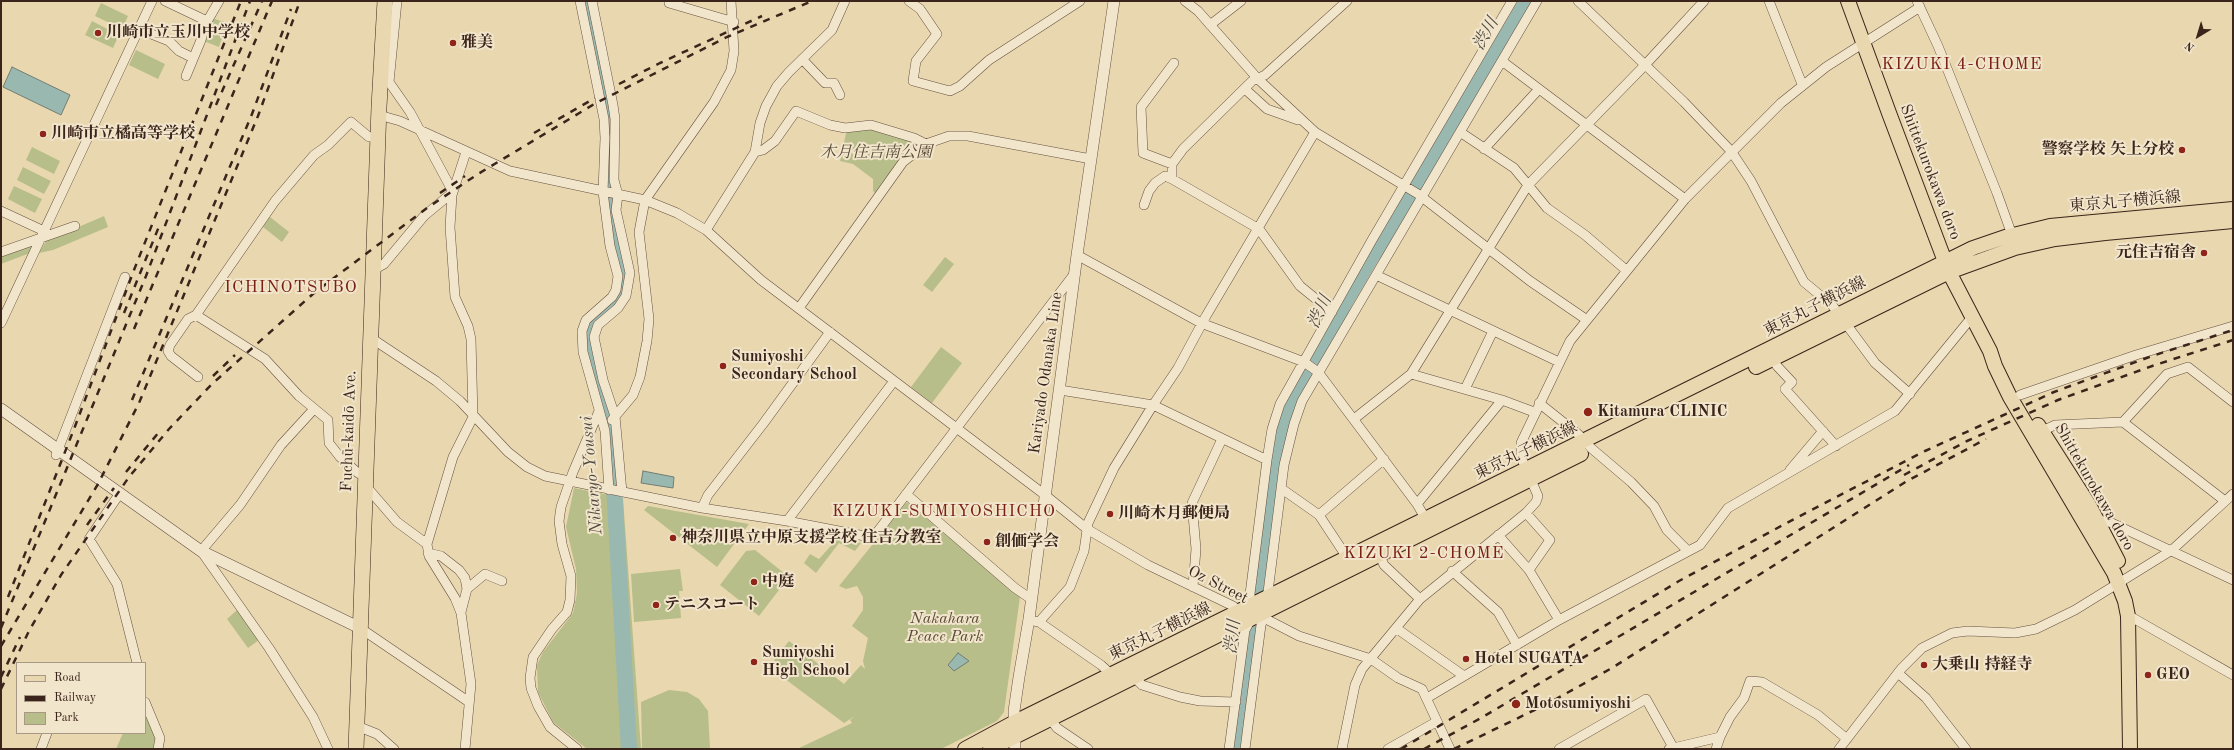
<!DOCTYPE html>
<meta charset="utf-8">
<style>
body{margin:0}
#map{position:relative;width:2234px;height:750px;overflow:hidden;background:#e9d7af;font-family:"Old Standard TT",serif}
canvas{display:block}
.frame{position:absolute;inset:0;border:2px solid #3b241b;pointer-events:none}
.legend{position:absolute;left:16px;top:662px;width:130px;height:72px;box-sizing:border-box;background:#f1e5cb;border:1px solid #a89885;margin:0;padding:5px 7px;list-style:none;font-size:12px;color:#3b241b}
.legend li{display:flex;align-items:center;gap:8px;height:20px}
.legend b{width:20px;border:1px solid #a89885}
.north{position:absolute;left:2178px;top:16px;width:40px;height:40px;-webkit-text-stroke:3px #f1e5cb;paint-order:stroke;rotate:218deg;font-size:11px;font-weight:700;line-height:16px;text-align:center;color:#3b241b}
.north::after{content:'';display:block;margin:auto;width:14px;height:18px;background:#3b241b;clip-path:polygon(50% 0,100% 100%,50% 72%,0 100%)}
</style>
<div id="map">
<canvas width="2234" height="750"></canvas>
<div class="frame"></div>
<ul class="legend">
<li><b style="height:5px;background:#e9d7af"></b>Road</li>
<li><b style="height:5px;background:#3b241b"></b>Railway</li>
<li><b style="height:11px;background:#b8be8a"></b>Park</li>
</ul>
<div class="north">N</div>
</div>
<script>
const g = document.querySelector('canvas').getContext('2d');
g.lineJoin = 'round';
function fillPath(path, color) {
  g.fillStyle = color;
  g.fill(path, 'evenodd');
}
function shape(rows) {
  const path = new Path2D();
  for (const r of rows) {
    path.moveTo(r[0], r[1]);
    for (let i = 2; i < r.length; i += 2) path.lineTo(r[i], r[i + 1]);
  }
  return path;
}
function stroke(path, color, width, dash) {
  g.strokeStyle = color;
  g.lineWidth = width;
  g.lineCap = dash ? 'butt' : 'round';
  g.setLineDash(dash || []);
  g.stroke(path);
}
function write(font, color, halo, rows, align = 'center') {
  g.font = font + ' "Old Standard TT","Noto Serif JP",serif';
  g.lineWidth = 4;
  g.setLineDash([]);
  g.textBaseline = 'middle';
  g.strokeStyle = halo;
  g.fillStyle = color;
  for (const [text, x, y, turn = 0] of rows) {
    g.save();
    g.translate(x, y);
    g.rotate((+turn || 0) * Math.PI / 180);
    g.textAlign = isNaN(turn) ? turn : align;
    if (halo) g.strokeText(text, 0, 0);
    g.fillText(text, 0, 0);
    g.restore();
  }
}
const green = shape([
 [101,3,128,16,122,29,95,16],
 [212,18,227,23,219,47,201,40],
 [92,21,119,35,113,48,85,35],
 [136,50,165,64,158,79,129,65],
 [868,128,915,140,916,145,908,151,875,193,873,191,873,179,853,164,840,161,847,129],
 [32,147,60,161,54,174,26,160],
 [23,167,51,181,44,194,17,180],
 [14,186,42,199,35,213,8,199],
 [104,216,108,227,53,250,39,253,46,241],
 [270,217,289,232,282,242,263,227],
 [36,242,30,253,1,264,1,255],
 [945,257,954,264,932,292,923,285],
 [941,347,962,363,932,403,911,387],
 [574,488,623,498,641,749,587,749,553,722,538,692,537,665,543,652,573,613,577,593,576,569,566,527],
 [906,503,908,503,1020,597,1004,712,997,721,941,749,797,749,852,723,850,720,855,716,844,723,769,667,789,641,844,684,861,665,865,669,863,661,868,638,852,626,863,610,863,597,857,586,846,589,839,586],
 [648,506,749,524,717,567,644,510],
 [837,539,861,543,855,551,839,543,816,573,804,563,810,554,819,559],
 [755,550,789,577,759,616,720,585,746,551],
 [680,569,683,591,679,591,681,618,634,622,631,574],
 [237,610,259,640,248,648,227,619],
 [669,690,687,692,699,699,708,711,710,749,642,749,641,702],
 [145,711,156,740,153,749,116,749,123,733,145,733]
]);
const water = shape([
 [12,67,70,95,61,115,3,87,12,67],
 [643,471,674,477,673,488,641,483,643,471],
 [958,653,969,661,954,671,948,665,958,653]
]);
const river = shape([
 [586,1,610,122,612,221,625,278,620,296,607,311,594,319,590,325,589,337,591,355,611,433,629,749],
 [1238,749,1277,447,1288,411,1324,343,1343,315,1342,307,1373,254,1381,248,1527,1]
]);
const minor = shape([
 [165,1,207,21],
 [580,1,604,119,605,138,603,192,610,246,618,276,616,290,612,297,586,320,582,331,583,352,605,431,609,490],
 [592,1,613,105,615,119,614,180,618,195,616,210,630,273,626,296,618,308,598,325,594,337,603,380,615,416,622,492],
 [909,1,920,9,937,34,916,61,913,81,950,91,960,86,989,60,1080,1],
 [1185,1,1198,11,1258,79,1315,132,1418,194,1530,281,1587,320],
 [1578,1,1684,102,1731,151,1751,181,1804,282,1832,305,1875,363,1910,394],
 [1769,1,1802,84],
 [1917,1,1938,46,1997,193,2012,235],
 [669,3,734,22],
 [1210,25,1241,1],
 [139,29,169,41,179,51,193,58],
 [802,59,825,83,834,83,840,95],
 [1502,61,1685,199],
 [186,76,201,40,205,25,219,1],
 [1245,89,1267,109,1298,120,1301,119],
 [379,115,400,121,510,171,645,200,677,213,706,230,761,280,1045,495,1087,529,1148,565,1233,606,1242,613],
 [1460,132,1514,168,1547,208,1585,235,1626,270],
 [1484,149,1539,89],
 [755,152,763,150,775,141,796,111,830,125,845,128,871,125,914,138,926,144],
 [1172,164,1143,153,1141,107,1174,63],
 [1172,179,1172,164,1183,149,1252,81,1265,75,1347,1],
 [1144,205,1149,191,1155,183,1165,176,1172,179,1259,229,1300,286,1332,312],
 [1,211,44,231],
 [706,230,755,152,760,123,766,106,777,86,789,72,832,30,845,1],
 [1,252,75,226],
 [1077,255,1201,323,1304,362,1318,372,1417,504,1428,523],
 [373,270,384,264,424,216,453,192,410,112,389,82,397,1],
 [1376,275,1559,362],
 [799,308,903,162,926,144,949,136,968,136,1091,159],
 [196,315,265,359,299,396,328,420,329,443,340,457,358,473,366,477],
 [1,323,152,1],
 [371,338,436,381,460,401,508,452,527,467,545,476,702,508,787,521,870,537,878,531,1075,273],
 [1773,358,1777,366,1792,382,1785,389,1836,446],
 [1411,374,1502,400,1534,412],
 [198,377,171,356,168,351,170,345,188,319,196,315,275,201,314,155,328,145,351,122,369,137,378,137],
 [1465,389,1493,331],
 [1060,390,1153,405,1267,460],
 [2020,395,2136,355,2233,326],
 [1539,403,1578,434,1591,448,1631,482,1654,506,1667,530,1688,551],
 [314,409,281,445,240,505,201,551,269,648,313,717,328,749],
 [1354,419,1411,374,1528,185,1645,65,1704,1],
 [612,420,633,395,640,377,647,341,649,319,639,232,645,200,714,102,731,70,734,51,731,1],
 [2123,422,2225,501],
 [2042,431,2055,425,2123,422,2167,374,2188,367,2233,402],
 [56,455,125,277],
 [1790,470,1823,431],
 [365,485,397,522,427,544],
 [1282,489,1319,515,1350,562],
 [120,493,89,539,117,584,137,663],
 [906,494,1015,588,1031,599],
 [1417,504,1502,400],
 [702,508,708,495,763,424,830,332],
 [1526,513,1550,540,1529,570],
 [1319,515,1384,459],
 [2096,519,2112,523,2233,580],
 [787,521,894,381],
 [1498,535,1529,570,1559,620],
 [1378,551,1384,565,1420,599],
 [428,553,441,556,459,570,465,578,467,589,461,612],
 [1452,571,1498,612,1517,645],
 [1193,587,1196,549,1192,503,1222,439],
 [467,589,485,574,502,581],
 [1267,600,1284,465,1294,424,1302,401,1537,1],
 [2133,618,2233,675],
 [1255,619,1264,618,1299,636,1371,659,1398,678,1422,689,1450,749],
 [1034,621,1039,622,1101,665,1112,675],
 [1039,622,1070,587,1084,551,1088,523,1114,468,1153,405,1178,368,1206,316,1315,132],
 [360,628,469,702],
 [1396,628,1464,676],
 [1898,673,1926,698,1966,749],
 [1131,674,1142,685,1180,697,1200,701,1236,702],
 [1427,698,1559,620,1700,545,1728,508,1895,411,1972,317],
 [145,702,160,738,158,749],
 [1048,716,1057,728,1088,749],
 [357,726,377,734,394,749],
 [41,749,47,733],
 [465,749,471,684,461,613,455,598,429,556,427,544,453,457,473,417,471,339,468,326,455,297,450,227,452,195,466,152],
 [577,749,550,727,538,706,531,688,530,678,533,657,552,629,567,612,570,600,571,576,562,544,559,521,561,507,573,472,599,411],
 [1229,749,1245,630,1251,619,1250,594,1267,460,1272,429,1280,404,1372,240,1512,1],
 [1245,749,1261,625,1265,613],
 [1342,749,1355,685,1362,669,1420,599,1526,513,1536,502,1538,496,1521,457,1521,443,1570,341,1685,199,1781,103,1826,67,1920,7],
 [1388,749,1436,722],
 [1559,749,1646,699,1673,747],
 [1669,749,1720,737,1730,717,1744,698,1750,681,1762,682,1818,715,1847,739],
 [1716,749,1720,737],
 [1839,749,1901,669,1922,648,1952,633,1968,631,2015,633,2036,629,2075,610,2172,550,2233,494]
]);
const tertiary = shape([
 [1,409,201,551,360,628],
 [1015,749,1014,711,1019,677,1029,619,1077,255,1114,1]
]);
const primary = shape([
 [1848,1,1889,113,1949,272,1990,351,1995,366,2010,397,2114,573,2125,601,2128,616,2130,749],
 [1756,367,1949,272,2015,248,2055,239,2105,233,2233,221],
 [2038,425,2089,505,2118,561],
 [965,749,1015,722,1973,248,2005,237,2050,226,2233,209],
 [990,749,1581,454]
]);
const trunk = shape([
 [356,749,379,107,385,1]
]);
const rail = shape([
 [619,84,660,63,762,16],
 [216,105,262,1],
 [534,133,595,98],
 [440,193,465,176],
 [124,313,160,224],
 [134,329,272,1],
 [213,376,235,355],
 [132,400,252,114,291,9],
 [126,472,159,432],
 [1904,475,1967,441,2058,400,2155,365,2233,340],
 [87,525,114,488],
 [8,597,74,429,134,270,241,1],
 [1,628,146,276,250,1],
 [1,646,98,484,139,403,258,116,300,1],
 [1,677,20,637],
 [1,689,29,631,61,575,129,477,169,429,212,384,314,293,427,208,478,174,596,103,727,37,812,1],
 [1401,749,1679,581,1796,518,1925,451,2054,392,2152,356,2233,330],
 [1424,749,1481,718,1909,465],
 [1454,749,1547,704,1612,668,1907,481,1986,439]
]);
const markers = [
 [98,33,4,"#8f2418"],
 [453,43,4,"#8f2418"],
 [43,134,4,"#8f2418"],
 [2182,150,4,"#8f2418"],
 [2204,253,4,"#8f2418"],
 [723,366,4,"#8f2418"],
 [1588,412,5,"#8f2418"],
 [1110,514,4,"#8f2418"],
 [673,538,4,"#8f2418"],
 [987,542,4,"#8f2418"],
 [754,582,4,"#8f2418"],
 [656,605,4,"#8f2418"],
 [1466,659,4,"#8f2418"],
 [754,662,4,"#8f2418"],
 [1924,665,4,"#8f2418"],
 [2148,675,4,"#8f2418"],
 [1516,704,5,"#8f2418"]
];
const poiNames = [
 ["川崎市立玉川中学校",106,33],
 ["雅美",461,43],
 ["川崎市立橘高等学校",51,134],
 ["警察学校 矢上分校",2174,150,"right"],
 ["元住吉宿舎",2196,253,"right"],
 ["Sumiyoshi",731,357],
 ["Secondary School",731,375],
 ["Kitamura CLINIC",1597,412],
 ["川崎木月郵便局",1118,514],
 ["神奈川県立中原支援学校 住吉分教室",681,538],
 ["創価学会",995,542],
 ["中庭",762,582],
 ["テニスコート",664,605],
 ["Sumiyoshi",762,653],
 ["High School",762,671],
 ["Hotel SUGATA",1474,659],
 ["大乗山 持経寺",1932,665],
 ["GEO",2156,675],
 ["Motosumiyoshi",1525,704]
];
const parkNames = [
 ["木月住吉南公園",876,153],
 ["Nakahara",945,619],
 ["Peace Park",945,637]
];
const streetNames = [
 ["Shittekurokawa doro",1930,172,69],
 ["東京丸子横浜線",2125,202,-5],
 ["東京丸子横浜線",1815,307,-27],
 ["Kariyado Odanaka Line",1046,373,-82],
 ["Fuchū-kaidō Ave.",349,431,-88],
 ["東京丸子横浜線",1526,451,-26],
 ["Shittekurokawa doro",2094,487,60],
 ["Oz Street",1218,585,27],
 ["東京丸子横浜線",1160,632,-26]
];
const waterNames = [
 ["渋川",1486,34,-60],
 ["渋川",1320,312,-65],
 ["Nikaryo-Yousui",592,475,-95],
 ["渋川",1233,637,-83]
];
const neighbourhoodNames = [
 ["KIZUKI 4-CHOME",1962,65],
 ["ICHINOTSUBO",291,288],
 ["KIZUKI-SUMIYOSHICHO",944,512],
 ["KIZUKI 2-CHOME",1424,554]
];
fillPath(green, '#b8be8a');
fillPath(water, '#98b8b0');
stroke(water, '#737d74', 1);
stroke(river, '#98b8b0', 16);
stroke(minor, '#665140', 10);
stroke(tertiary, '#665140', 12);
stroke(primary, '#3b241b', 16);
stroke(trunk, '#3b241b', 16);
stroke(minor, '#f1e5cb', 9);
stroke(tertiary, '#f1e5cb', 11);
stroke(primary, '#e9d7af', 14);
stroke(trunk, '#e9d7af', 15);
stroke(rail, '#3b241b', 2.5, [7, 7]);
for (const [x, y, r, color] of markers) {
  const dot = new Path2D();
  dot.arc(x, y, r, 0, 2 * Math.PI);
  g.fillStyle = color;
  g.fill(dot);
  stroke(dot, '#f1e5cb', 1.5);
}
write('bold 16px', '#3b241b', '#f1e5cb', poiNames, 'left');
write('italic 16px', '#5a4a37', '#f1e5cb', parkNames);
write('16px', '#3b241b', '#f1e5cb', streetNames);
write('italic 17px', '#524940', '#f1e5cb', waterNames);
g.letterSpacing = '1px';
write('17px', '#7a1f14', '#f1e5cb', neighbourhoodNames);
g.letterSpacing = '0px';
</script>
